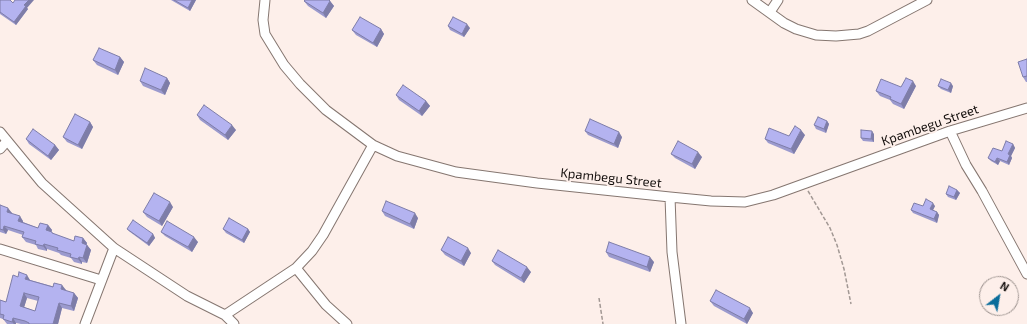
<!DOCTYPE html>
<style>
body{margin:0}
#map{position:relative;width:1027px;height:324px;overflow:hidden;background:#fdefea;font-family:"Exo 2",sans-serif}
canvas{display:block}
.north{position:absolute;left:979px;top:276px;width:40px;height:40px;box-sizing:border-box;background:#fdefea;border:1px solid #a09692;border-radius:50%;rotate:31deg;font-size:11px;font-weight:700;line-height:16px;text-align:center;color:#15100e}
.north::after{content:'';display:block;margin:auto;width:14px;height:18px;background:#0a6d9b;clip-path:polygon(50% 0,100% 100%,50% 72%,0 100%)}
</style>
<div id="map">
<canvas width="1027" height="324"></canvas>
<div class="north">N</div>
</div>
<script>
const g = document.querySelector('canvas').getContext('2d');
g.lineJoin = 'round';
function shape(rows) {
  const path = new Path2D();
  for (const r of rows) {
    path.moveTo(r[0], r[1]);
    for (let i = 2; i < r.length; i += 2) path.lineTo(r[i], r[i + 1]);
  }
  return path;
}
function stroke(path, color, width, dash) {
  g.strokeStyle = color;
  g.lineWidth = width;
  g.lineCap = dash ? 'butt' : 'round';
  g.setLineDash(dash || []);
  g.stroke(path);
}
function fillPath(path, color) {
  g.fillStyle = color;
  g.fill(path, 'evenodd');
}
function write(font, color, halo, rows, align = 'center') {
  g.font = font + ' "Exo 2",sans-serif';
  g.lineWidth = 4;
  g.setLineDash([]);
  g.textBaseline = 'middle';
  g.strokeStyle = halo;
  g.fillStyle = color;
  for (const [text, x, y, turn = 0] of rows) {
    g.save();
    g.translate(x, y);
    g.rotate((+turn || 0) * Math.PI / 180);
    g.textAlign = isNaN(turn) ? turn : align;
    if (halo) g.strokeText(text, 0, 0);
    g.fillText(text, 0, 0);
    g.restore();
  }
}
const path = shape([
 [808,191,830,228,837,245,844,269,851,304],
 [599,298,603,324]
]);
const street = shape([
 [265,0,263,20,265,34,284,65,300,84,326,110,373,145,397,156,456,172,537,183,670,197,711,201,745,202,773,195,950,131,1027,108],
 [752,0,784,23,796,29,816,35,836,36,859,34,868,31,927,0],
 [770,12,778,0],
 [950,131,966,165,982,191,1027,274],
 [0,132,42,183,114,248,187,296,225,315,234,324],
 [0,149,7,141],
 [670,197,672,252,681,324],
 [0,249,101,280],
 [296,268,326,305,347,324],
 [225,315,296,268,312,251,323,235,373,145],
 [85,324,114,248]
]);
const wall = shape([
 [0,0,13,3,27,8,28,9,16,25,0,14],
 [171,0,196,0,190,11],
 [304,1,330,1,334,6,326,18,308,6],
 [448,26,470,28,464,37,450,30],
 [381,29,384,34,377,47,356,35,352,30],
 [120,57,124,62,118,75,97,65,93,60],
 [1027,59,1027,82,1026,82,1023,77],
 [167,78,170,83,165,95,143,86,140,81],
 [916,86,904,109,893,104,890,100,880,96,876,91,901,87],
 [938,86,953,86,951,93,941,89],
 [396,95,426,101,430,106,422,116,399,100],
 [197,115,236,130,228,140,200,120],
 [827,121,829,124,826,133,816,129,814,125],
 [90,122,93,127,82,149,67,142,63,137],
 [585,131,622,137,618,148,588,135],
 [874,134,874,142,863,141,861,138],
 [805,135,794,154,768,143,765,139],
 [26,139,55,145,59,150,51,160,29,144],
 [1013,144,1015,148,1011,156,1012,158,1009,165,1000,161,998,165,991,161,988,158,1002,151],
 [671,154,702,157,695,169,675,158],
 [957,190,960,193,956,200,948,197,946,194],
 [0,206,12,213,11,214,23,221,23,222,38,228,48,225,52,230,51,232,53,234,74,241,83,238,87,243,86,245,87,245,91,250,87,263,82,262,82,264,74,262,71,258,61,255,59,253,47,249,47,251,38,249,36,245,26,242,22,237,23,235,8,230,6,234,0,232],
 [923,206,935,206,933,210,937,212,939,215,937,223,913,213,911,210],
 [173,207,162,226,147,217,143,212],
 [382,211,418,218,414,229,385,216],
 [127,229,153,234,155,238,149,246,130,232],
 [223,229,248,229,250,232,244,243,226,233],
 [161,232,198,242,192,252,165,236],
 [441,250,471,253,464,266,445,255],
 [606,252,654,262,650,272,609,257],
 [492,261,531,272,524,283,495,265],
 [18,277,30,280,66,290,65,291,74,293,78,298,74,311,62,308,58,324,21,324,16,323,16,324,7,324,3,319,0,318,0,300,6,302],
 [27,298,38,301,35,311,24,307],
 [710,301,753,313,747,324,714,306]
]);
const shadedWall = shape([
 [29,0,34,0,27,8,28,9,16,25,14,22,24,5],
 [192,0,196,0,190,11,188,8],
 [330,1,334,6,326,18,323,13],
 [467,24,470,28,464,37,462,34],
 [381,29,384,34,377,47,373,43],
 [120,57,124,62,118,75,115,70],
 [167,78,170,83,165,95,161,90],
 [913,81,916,86,904,109,901,104],
 [951,83,953,86,951,93,948,90],
 [426,101,430,106,422,116,419,111],
 [827,121,829,124,826,133,824,129],
 [90,122,93,127,82,149,78,145],
 [232,125,236,130,228,140,225,135],
 [801,130,805,135,794,154,791,149],
 [872,131,874,134,874,142,871,139],
 [619,132,622,137,618,148,614,144],
 [1013,144,1015,148,1011,156,1012,158,1009,165,1007,162,1008,154],
 [55,145,59,150,51,160,48,156],
 [698,152,702,157,695,169,692,164],
 [997,158,1000,161,998,165,995,162],
 [957,190,960,193,956,200,954,197],
 [170,202,173,207,162,226,159,221],
 [933,203,935,206,932,212,930,209],
 [8,208,12,213,10,217,7,212],
 [937,212,939,215,937,223,934,219],
 [415,213,418,218,414,229,410,224],
 [20,216,23,221,22,226,18,221],
 [48,225,52,230,50,235,46,230],
 [4,226,8,230,6,234,3,230],
 [248,229,250,232,244,243,242,240],
 [153,234,155,238,149,246,147,243],
 [194,237,198,242,192,252,188,247],
 [83,238,87,243,85,248,82,243],
 [44,244,47,249,47,251,43,246],
 [87,245,91,250,87,263,83,258],
 [468,248,471,253,464,266,461,261],
 [79,257,82,262,82,264,78,259],
 [650,257,654,262,650,272,647,267],
 [527,267,531,272,524,283,521,278],
 [27,275,30,280,29,284,25,279],
 [62,285,66,290,64,294,61,289],
 [24,293,27,298,23,311,20,306],
 [74,293,78,298,74,311,71,306],
 [59,303,62,308,58,324,53,324],
 [750,308,753,313,747,324,744,319],
 [13,318,16,323,16,324,14,324,12,322]
]);
const building = shape([
 [0,0,10,0,13,3,15,0,29,0,24,5,26,6,14,22,0,12,0,0],
 [174,0,192,0,188,8,174,0],
 [305,0,329,0,330,1,323,13,304,1,305,0],
 [360,17,381,29,373,43,352,30,360,17],
 [453,17,467,24,462,34,448,26,453,17],
 [99,48,120,57,115,70,93,60,99,48],
 [1027,59,1027,76,1023,77,1018,62,1027,59],
 [145,68,167,78,161,90,140,81,145,68],
 [906,78,913,81,901,104,890,99,891,97,876,91,881,79,901,87,906,78],
 [941,79,951,83,948,90,938,86,941,79],
 [403,85,426,101,419,111,396,95,403,85],
 [204,105,232,125,225,135,197,115,204,105],
 [75,114,90,122,78,145,63,137,75,114],
 [818,117,827,121,824,129,814,125,818,117],
 [590,119,619,132,614,144,585,131,590,119],
 [795,126,801,130,791,149,765,139,769,128,789,136,795,126],
 [33,129,55,145,48,156,26,139,33,129],
 [861,130,872,131,871,139,861,138,861,130],
 [678,141,698,152,692,164,671,154,678,141],
 [1006,141,1013,144,1008,154,1010,155,1007,162,997,158,995,162,988,158,993,148,1002,151,1006,141],
 [949,186,957,190,954,197,946,194,949,186],
 [154,193,170,202,159,221,143,212,154,193],
 [926,199,933,203,930,209,937,212,934,219,911,210,914,203,923,206,926,199],
 [386,201,415,213,410,224,382,211,386,201],
 [0,205,8,208,7,212,20,216,18,221,38,228,40,223,48,225,46,230,52,232,52,233,74,241,75,236,83,238,82,243,87,245,83,258,79,257,78,259,70,257,71,254,57,250,58,248,44,244,43,246,35,244,36,241,22,237,24,232,4,226,3,230,0,229,0,205],
 [229,218,248,229,242,240,223,229,229,218],
 [133,220,153,234,147,243,127,229,133,220],
 [167,221,194,237,188,247,161,232,167,221],
 [448,237,468,248,461,261,441,250,448,237],
 [609,242,650,257,647,267,606,252,609,242],
 [498,250,527,267,521,278,492,261,498,250],
 [19,272,27,275,25,279,53,287,54,283,62,285,61,289,74,293,71,306,59,303,53,324,29,324,29,323,25,321,13,318,12,322,3,319,4,315,0,314,0,300,6,302,13,275,18,277,19,272],
 [24,293,39,297,35,311,20,306,24,293],
 [716,290,750,308,744,319,710,301,716,290]
]);
const streetNames = [
 ["Kpambegu Street",930,125,-19],
 ["Kpambegu Street",611,178,6]
];
stroke(street, '#857670', 11);
stroke(path, '#a29894', 1.5, [4, 2]);
stroke(street, '#fff', 9);
fillPath(wall, '#9b9ace');
fillPath(shadedWall, '#7e7da8');
fillPath(building, '#b4b3f0');
stroke(building, '#7e7da8', 1);
write('13px', '#15100e', '#fdefea', streetNames);
</script>
